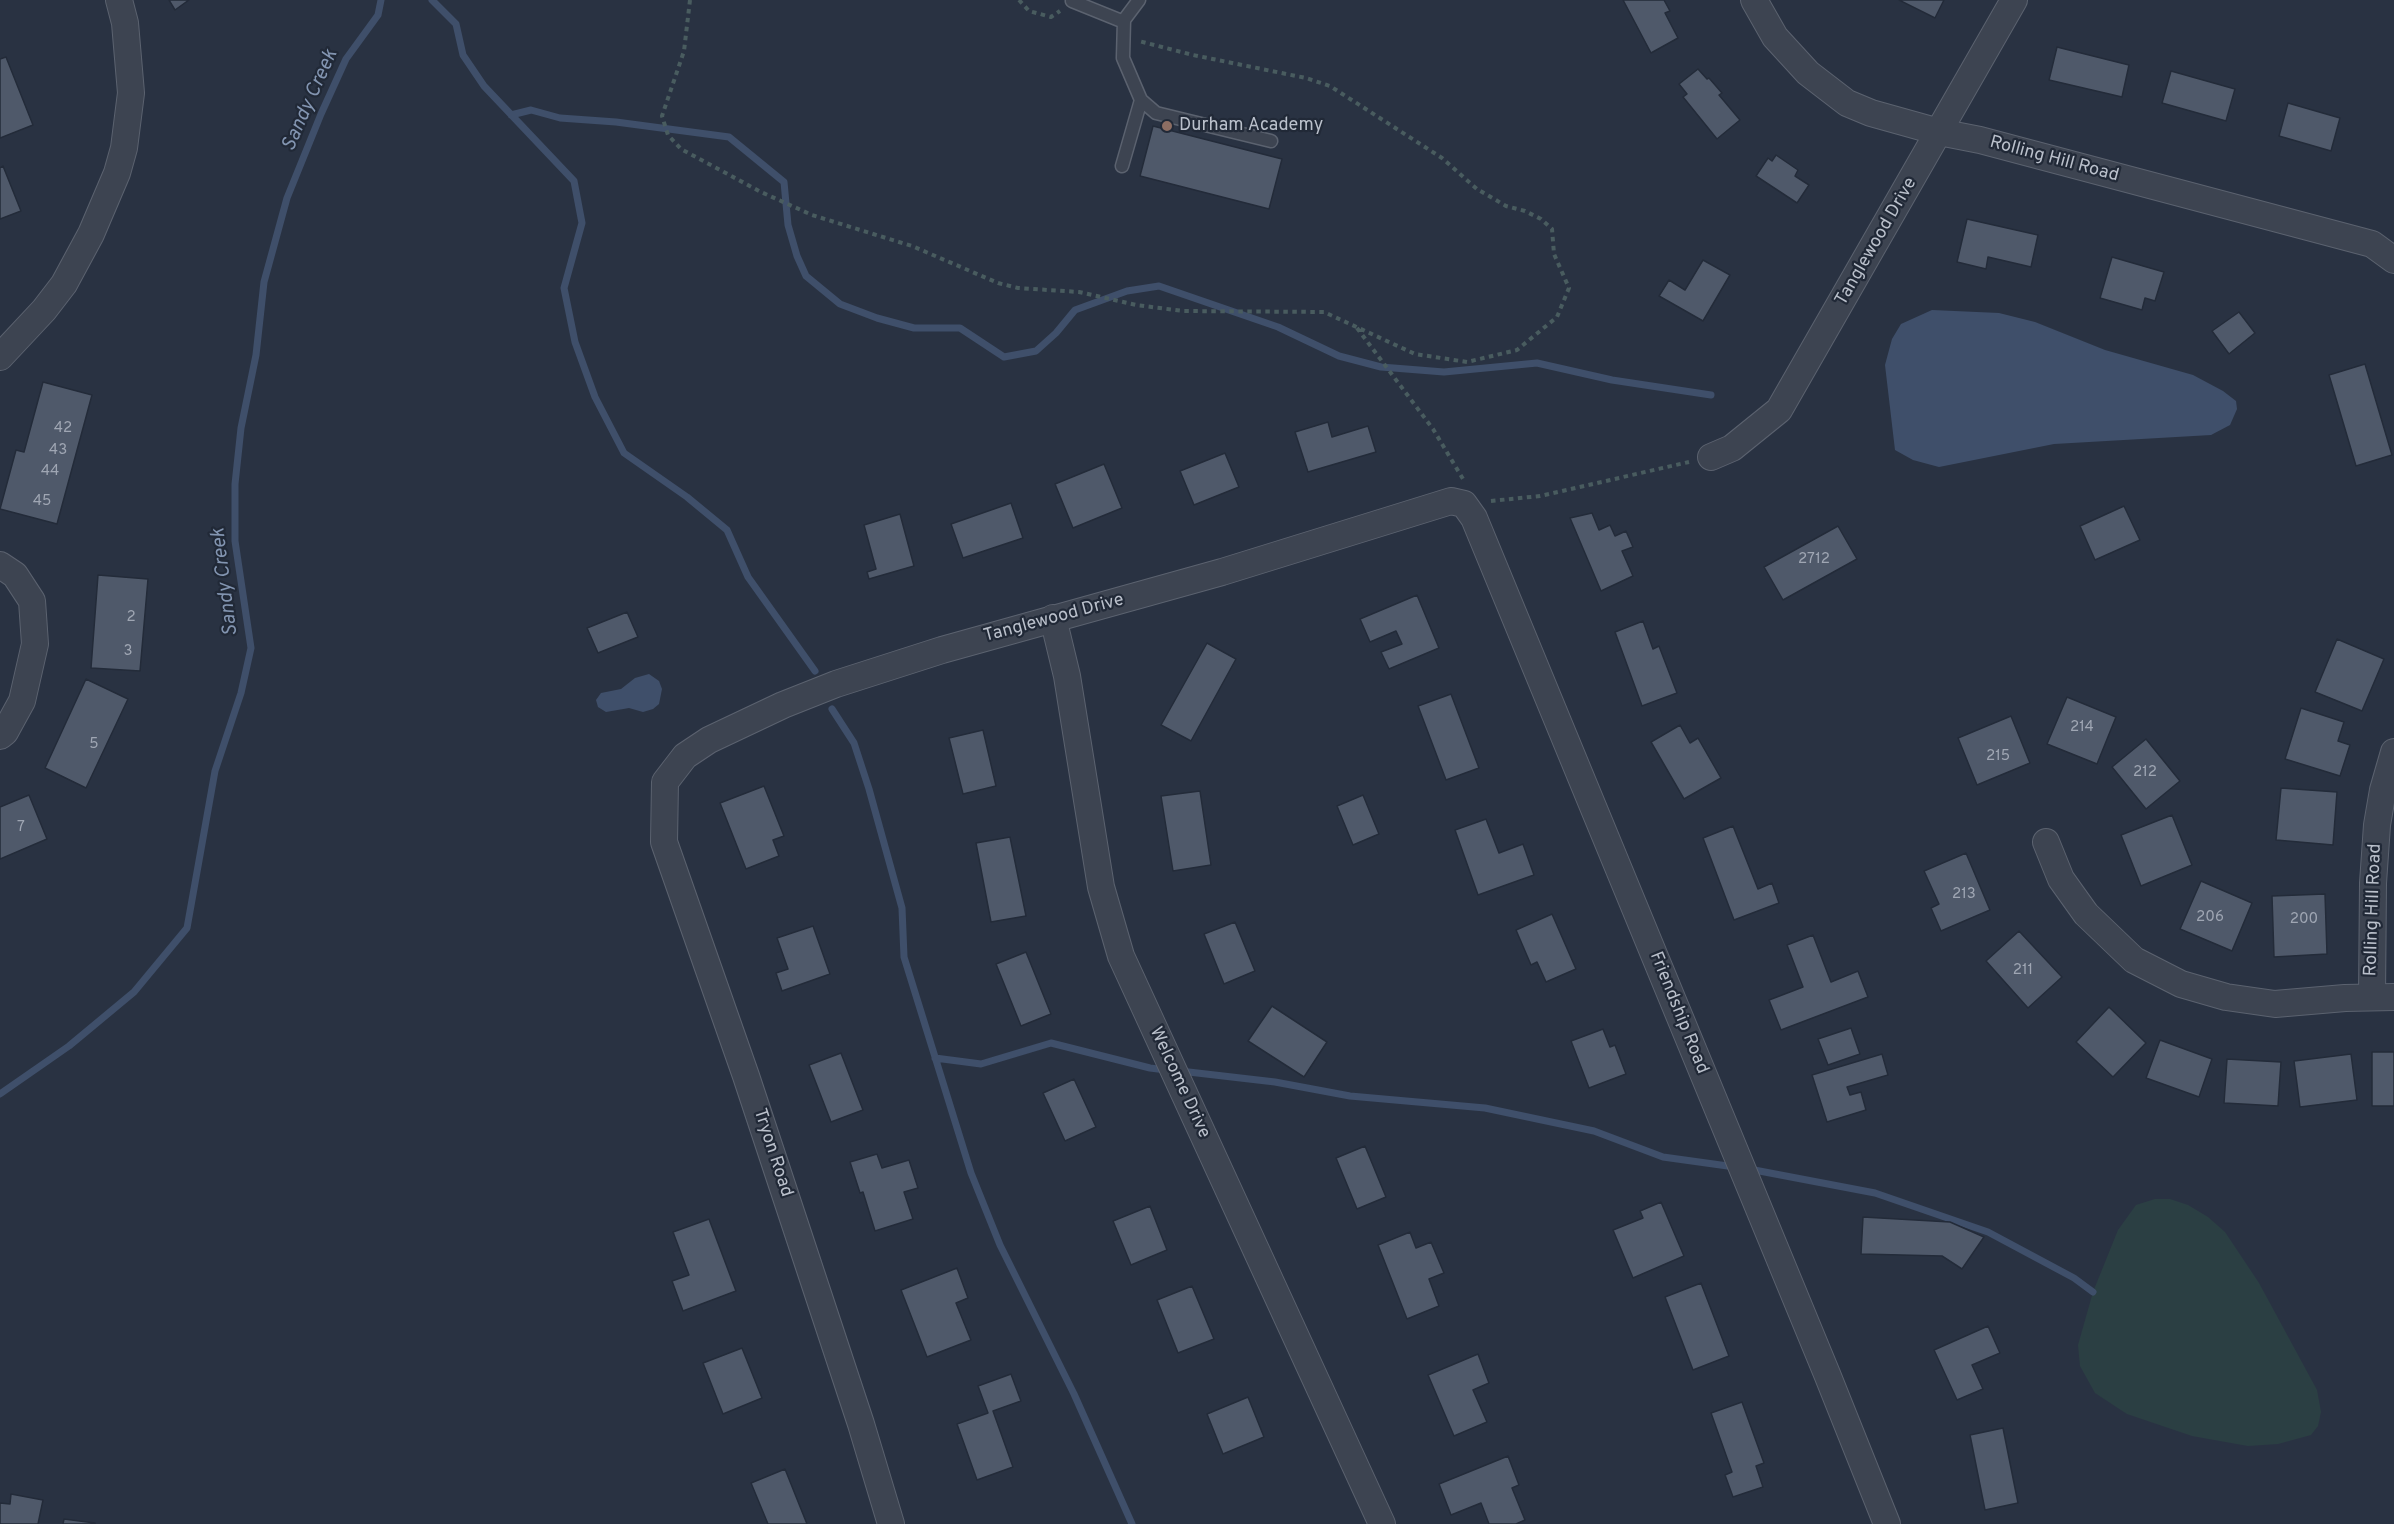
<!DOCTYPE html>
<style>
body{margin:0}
canvas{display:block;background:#293242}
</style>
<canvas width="2394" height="1524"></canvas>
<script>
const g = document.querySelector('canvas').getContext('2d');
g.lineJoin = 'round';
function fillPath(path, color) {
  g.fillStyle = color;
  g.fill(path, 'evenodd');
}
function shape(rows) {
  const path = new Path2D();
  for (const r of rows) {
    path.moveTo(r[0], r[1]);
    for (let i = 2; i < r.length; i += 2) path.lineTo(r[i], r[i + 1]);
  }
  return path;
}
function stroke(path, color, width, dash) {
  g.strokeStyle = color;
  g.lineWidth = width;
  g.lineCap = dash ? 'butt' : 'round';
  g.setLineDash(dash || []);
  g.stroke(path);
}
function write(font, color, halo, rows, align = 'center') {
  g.font = font + ' Overpass,sans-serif';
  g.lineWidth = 4.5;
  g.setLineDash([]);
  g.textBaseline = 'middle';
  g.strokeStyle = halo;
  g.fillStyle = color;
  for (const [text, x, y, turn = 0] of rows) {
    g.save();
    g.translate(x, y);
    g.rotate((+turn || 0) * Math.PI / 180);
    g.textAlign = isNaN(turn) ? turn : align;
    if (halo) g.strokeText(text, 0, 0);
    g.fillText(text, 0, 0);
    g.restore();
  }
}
const green = shape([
 [2155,1199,2170,1199,2188,1205,2208,1217,2225,1232,2259,1283,2317,1390,2321,1412,2318,1426,2311,1435,2278,1444,2248,1446,2192,1436,2127,1414,2095,1393,2080,1366,2078,1345,2093,1292,2118,1230,2136,1205]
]);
const water = shape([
 [1932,310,1999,313,2035,322,2105,350,2193,375,2223,391,2236,401,2237,409,2230,425,2211,435,2054,444,1939,467,1913,460,1895,450,1885,365,1892,339,1901,324],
 [649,674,659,681,662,689,659,704,653,709,643,712,629,708,606,712,598,707,596,700,601,693,621,689,635,678]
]);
const stream = shape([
 [432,0,456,24,463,55,484,86,574,181,582,223,564,288,575,342,595,397,624,453,687,497,727,530,748,577,815,671],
 [511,115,531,110,560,118,616,122,729,137,784,182,788,225,797,256,806,276,840,304,877,318,914,328,960,328,1004,357,1036,351,1056,333,1075,310,1127,291,1159,286,1278,327,1339,356,1381,367,1444,372,1537,363,1612,380,1711,395],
 [832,709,854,743,869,789,902,908,904,957,971,1173,1000,1245,1074,1394,1132,1524],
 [935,1058,981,1064,1051,1043,1150,1068,1166,1070],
 [1180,1071,1275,1082,1350,1096,1485,1108,1594,1131,1663,1157,1735,1167],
 [0,1094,69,1046,134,992,187,928,215,771,241,693,251,648,235,541,235,484,241,428,256,355,264,282,287,198,321,114,346,59,378,15,381,0],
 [1749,1169,1875,1193,1988,1232,2074,1278,2093,1292]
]);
const building = shape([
 [169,0,189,0,175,10,169,0],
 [1623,0,1664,0,1670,11,1665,13,1678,38,1651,53,1623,0],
 [1899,0,1944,0,1935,18,1899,0],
 [2057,47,2129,65,2122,97,2049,80,2057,47],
 [6,57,33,125,0,138,0,59,6,57],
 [1698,69,1707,79,1709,78,1722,93,1719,95,1740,120,1717,139,1683,97,1687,94,1679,84,1698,69],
 [2171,71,2235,89,2226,121,2162,103,2171,71],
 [2288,103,2340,118,2331,151,2279,136,2288,103],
 [1153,126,1282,159,1269,209,1140,176,1153,126],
 [1776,155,1798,170,1795,176,1809,185,1797,203,1756,176,1768,158,1772,161,1776,155],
 [3,166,21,211,0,219,0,168,3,166],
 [1967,219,2038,235,2031,267,1988,257,1986,269,1957,262,1967,219],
 [2112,257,2164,272,2155,301,2145,298,2142,310,2100,298,2112,257],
 [1703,260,1730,275,1703,321,1659,296,1669,280,1685,290,1703,260],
 [2239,312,2255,333,2229,354,2212,331,2239,312],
 [2365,364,2392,455,2356,466,2329,375,2365,364],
 [43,382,92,395,57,524,0,509,16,450,24,452,43,382],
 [1328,422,1332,437,1368,426,1376,452,1308,472,1295,432,1328,422],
 [1225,453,1239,487,1194,505,1180,471,1225,453],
 [1104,464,1122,508,1073,528,1055,484,1104,464],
 [1011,503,1023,538,963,558,951,524,1011,503],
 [2124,506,2140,540,2095,560,2080,526,2124,506],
 [1592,513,1599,530,1610,525,1615,536,1626,531,1633,547,1622,551,1633,576,1601,591,1570,518,1592,513],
 [900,514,914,566,869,579,867,572,876,569,864,525,900,514],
 [1838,526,1857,559,1783,600,1764,567,1838,526],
 [98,575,148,579,140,671,91,668,98,575],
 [1417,595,1439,648,1389,669,1381,652,1402,644,1396,631,1370,642,1360,619,1417,595],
 [627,612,638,637,598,653,587,628,627,612],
 [1643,621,1653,649,1659,646,1677,693,1642,706,1615,632,1643,621],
 [2337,639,2384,659,2362,711,2315,692,2337,639],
 [1207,643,1236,659,1191,741,1161,725,1207,643],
 [86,679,128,699,86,788,45,768,86,679],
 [1451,694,1479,768,1446,780,1418,706,1451,694],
 [2067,697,2116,717,2097,764,2047,744,2067,697],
 [2301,708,2344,722,2338,741,2350,745,2340,776,2285,759,2301,708],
 [2011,716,2030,763,1977,785,1958,738,2011,716],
 [1680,725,1690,743,1698,738,1721,778,1684,799,1651,742,1680,725],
 [983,730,996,786,963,794,949,738,983,730],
 [2146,739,2180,781,2146,809,2112,767,2146,739],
 [764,786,784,836,773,840,779,856,746,869,720,803,764,786],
 [2281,788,2337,792,2333,845,2276,840,2281,788],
 [1200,791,1211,865,1173,871,1161,796,1200,791],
 [29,795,47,839,0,859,0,807,29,795],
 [1363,795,1379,834,1353,845,1337,806,1363,795],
 [2172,815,2192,865,2141,886,2121,835,2172,815],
 [1486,819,1499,853,1523,844,1534,875,1478,895,1455,830,1486,819],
 [1733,826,1758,889,1772,883,1779,903,1734,920,1703,838,1733,826],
 [1010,837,1026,916,991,922,976,843,1010,837],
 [1966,853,1990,910,1941,931,1931,908,1939,904,1924,871,1966,853],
 [2201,881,2252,903,2232,951,2180,929,2201,881],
 [2325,894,2327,954,2274,957,2272,896,2325,894],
 [1552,914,1576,969,1546,982,1537,962,1531,965,1516,930,1552,914],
 [1235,922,1255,971,1224,984,1204,934,1235,922],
 [813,926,830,974,782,991,776,973,788,969,777,938,813,926],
 [2019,931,2062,977,2028,1008,1986,961,2019,931],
 [1813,935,1831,982,1858,971,1868,997,1781,1030,1769,1000,1803,987,1787,945,1813,935],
 [1026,952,1051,1014,1021,1026,996,964,1026,952],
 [1272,1006,1327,1042,1304,1077,1248,1041,1272,1006],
 [2109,1007,2146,1043,2113,1077,2076,1042,2109,1007],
 [1851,1028,1860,1054,1828,1065,1818,1039,1851,1028],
 [1603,1029,1610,1047,1615,1045,1626,1074,1589,1088,1571,1041,1603,1029],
 [2160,1040,2212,1059,2199,1097,2146,1078,2160,1040],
 [2372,1052,2394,1052,2394,1106,2372,1106,2372,1052],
 [841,1053,863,1110,831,1122,809,1065,841,1053],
 [1882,1054,1888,1075,1847,1087,1850,1095,1861,1092,1866,1110,1827,1122,1812,1075,1882,1054],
 [2351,1054,2357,1100,2300,1107,2294,1061,2351,1054],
 [2227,1059,2281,1062,2278,1106,2224,1103,2227,1059],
 [1074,1079,1096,1127,1065,1141,1043,1093,1074,1079],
 [1365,1146,1386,1197,1357,1209,1336,1158,1365,1146],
 [877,1154,882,1168,909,1160,918,1188,904,1192,913,1219,875,1231,863,1192,860,1193,850,1162,877,1154],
 [1661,1202,1684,1256,1633,1278,1613,1230,1643,1218,1640,1211,1661,1202],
 [1150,1206,1167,1250,1131,1265,1113,1221,1150,1206],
 [1863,1217,1950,1222,1984,1237,1962,1269,1942,1256,1861,1254,1863,1217],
 [709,1219,736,1291,683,1311,672,1281,689,1275,673,1232,709,1219],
 [1410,1232,1416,1248,1431,1242,1444,1273,1429,1279,1439,1306,1407,1319,1378,1245,1410,1232],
 [957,1268,968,1298,956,1303,971,1340,927,1357,901,1290,957,1268],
 [1701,1283,1729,1356,1693,1370,1665,1297,1701,1283],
 [1192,1286,1214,1339,1178,1353,1157,1300,1192,1286],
 [1988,1326,2000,1353,1972,1365,1983,1389,1957,1400,1934,1350,1988,1326],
 [742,1348,762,1398,723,1414,703,1363,742,1348],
 [1478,1354,1489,1383,1473,1390,1487,1422,1454,1436,1428,1375,1478,1354],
 [1011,1374,1021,1401,993,1411,1013,1467,977,1480,957,1424,988,1413,978,1386,1011,1374],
 [1248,1397,1264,1437,1223,1454,1207,1414,1248,1397],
 [1742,1402,1764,1463,1756,1466,1763,1487,1733,1497,1725,1475,1732,1472,1711,1413,1742,1402],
 [2003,1428,2018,1503,1985,1510,1970,1435,2003,1428],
 [1508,1456,1519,1485,1512,1488,1525,1520,1516,1524,1489,1524,1481,1503,1451,1515,1439,1484,1508,1456],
 [785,1469,807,1524,768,1524,751,1483,785,1469],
 [11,1494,43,1500,38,1524,0,1524,0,1503,10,1504,11,1494],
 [64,1519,95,1523,95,1524,63,1524,64,1519]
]);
const path = shape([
 [690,0,684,51,662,116,668,135,681,149,761,192,812,215,912,246,998,283,1018,288,1079,292,1136,305,1183,311,1324,312,1415,354,1467,362,1517,350,1557,317,1569,288,1554,254,1552,229,1541,219,1525,211,1506,206,1477,189,1442,158,1330,86,1306,78,1193,55,1139,41],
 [1019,0,1029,11,1051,17,1060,11],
 [1357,328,1433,429,1463,479],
 [1491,501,1540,496,1689,462]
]);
const lane = shape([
 [1139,0,1124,20,1123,58,1141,100,1156,113,1271,141],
 [1072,1,1124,22],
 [1122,166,1141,100]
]);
const street = shape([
 [1754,0,1775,37,1808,73,1847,103,1871,113,1939,132,1980,140,2372,244,2394,260],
 [0,357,44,310,64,284,91,234,117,173,124,148,131,93,125,23,119,0],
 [1711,457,1732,448,1779,410,2014,0],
 [0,565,15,575,32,601,35,644,22,701,5,732,0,736],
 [1053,618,1067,676,1101,887,1121,956,1382,1524],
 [2046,842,2061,879,2086,914,2134,960,2181,984,2226,997,2275,1004,2345,998,2394,997],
 [2372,997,2373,883,2377,825,2383,790,2394,752],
 [891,1524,861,1424,746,1076,664,842,665,782,685,756,709,740,783,705,836,684,942,650,1222,572,1451,501,1464,504,1474,518,1827,1374,1887,1524]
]);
const markers = [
 [1167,126,6,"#8d6e63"]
];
const numberNames = [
 ["42",63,429],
 ["43",58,451],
 ["44",50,472],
 ["45",42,502],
 ["2712",1814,560],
 ["2",131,618],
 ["3",128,652],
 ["214",2082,728],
 ["5",94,745],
 ["215",1998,757],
 ["212",2145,773],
 ["7",21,828],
 ["213",1964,895],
 ["206",2210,918],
 ["200",2304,920],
 ["211",2023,971]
];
const poiNames = [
 ["Durham Academy",1179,126]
];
const streetNames = [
 ["Rolling Hill Road",2054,160,15],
 ["Tanglewood Drive",1877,242,-60],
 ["Tanglewood Drive",1054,619,-15],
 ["Rolling Hill Road",2374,910,-88],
 ["Friendship Road",1678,1013,68],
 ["Welcome Drive",1179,1083,65],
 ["Tryon Road",772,1153,72]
];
const waterNames = [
 ["Sandy Creek",311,101,-66],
 ["Sandy Creek",226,582,-97]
];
fillPath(green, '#2b3f43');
fillPath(water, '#3f4f6a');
stroke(stream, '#3f4f6a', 7);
fillPath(building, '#4f596a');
stroke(building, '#232b39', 1.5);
stroke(lane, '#5b626f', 15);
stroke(street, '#5b626f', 28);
stroke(path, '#495c5f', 4, [4.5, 4.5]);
stroke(lane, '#3d4451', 12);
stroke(street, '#3d4451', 26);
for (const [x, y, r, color] of markers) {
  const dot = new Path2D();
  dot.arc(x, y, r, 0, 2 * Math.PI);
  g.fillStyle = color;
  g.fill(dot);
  stroke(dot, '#212937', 2);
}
write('15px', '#9fa6b3', null, numberNames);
write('18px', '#bac0cb', '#212937', poiNames, 'left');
write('18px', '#bac0cb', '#212937', streetNames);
write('italic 20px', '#8395b1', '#212937', waterNames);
</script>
